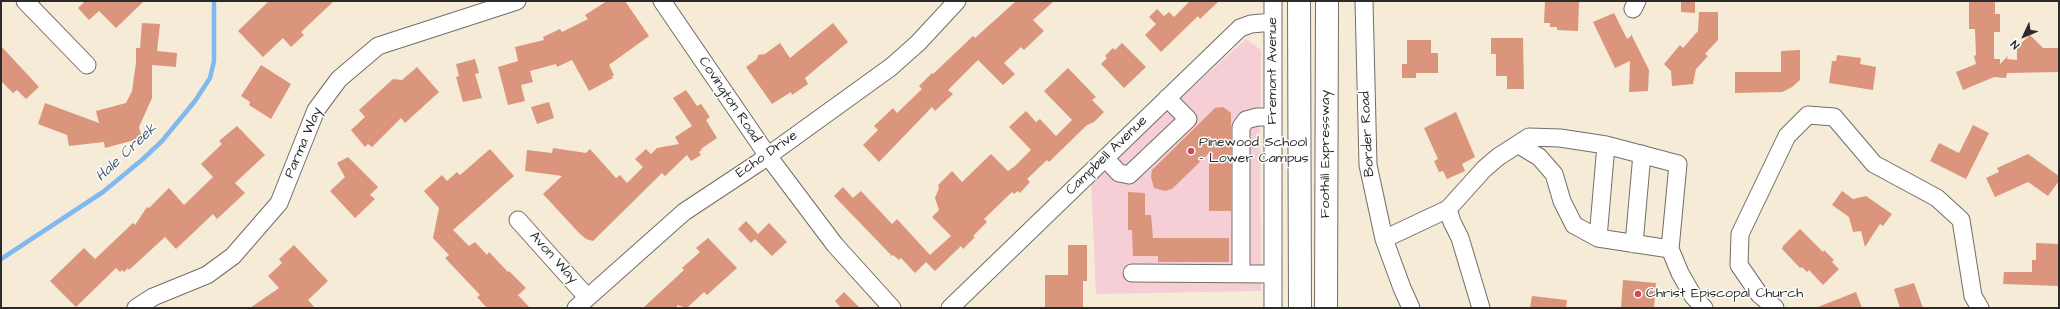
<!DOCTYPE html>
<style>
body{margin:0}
#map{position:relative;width:2060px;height:309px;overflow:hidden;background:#f5ebd7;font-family:"Architects Daughter",sans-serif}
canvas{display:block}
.frame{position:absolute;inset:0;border:2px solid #2b2b2b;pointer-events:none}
.north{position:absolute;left:2004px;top:16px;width:40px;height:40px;-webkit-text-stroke:3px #fff;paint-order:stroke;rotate:226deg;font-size:11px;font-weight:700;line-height:16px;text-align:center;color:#2b2b2b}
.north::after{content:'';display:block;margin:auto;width:14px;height:18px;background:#2b2b2b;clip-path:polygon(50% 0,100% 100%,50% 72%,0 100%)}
</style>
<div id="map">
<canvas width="2060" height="309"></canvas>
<div class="frame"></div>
<div class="north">N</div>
</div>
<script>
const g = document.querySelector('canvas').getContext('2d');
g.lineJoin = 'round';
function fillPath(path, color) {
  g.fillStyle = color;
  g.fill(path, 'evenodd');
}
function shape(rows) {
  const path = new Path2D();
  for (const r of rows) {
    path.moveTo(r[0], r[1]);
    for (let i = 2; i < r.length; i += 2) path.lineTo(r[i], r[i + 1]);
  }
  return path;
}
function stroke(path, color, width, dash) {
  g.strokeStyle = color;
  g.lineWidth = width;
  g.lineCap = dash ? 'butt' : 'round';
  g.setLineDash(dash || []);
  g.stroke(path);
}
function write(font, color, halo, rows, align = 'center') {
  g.font = font + ' "Architects Daughter",sans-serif';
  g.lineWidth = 3;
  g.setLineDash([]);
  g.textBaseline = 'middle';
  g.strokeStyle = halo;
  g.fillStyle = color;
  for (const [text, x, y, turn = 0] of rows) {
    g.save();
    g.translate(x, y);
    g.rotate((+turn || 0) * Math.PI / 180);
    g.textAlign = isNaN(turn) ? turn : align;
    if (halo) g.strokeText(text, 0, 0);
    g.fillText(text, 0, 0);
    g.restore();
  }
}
const built = shape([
 [1246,39,1261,50,1261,107,1257,117,1260,124,1261,291,1096,294,1091,179]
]);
const stream = shape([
 [1,259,103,192,143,159,162,141,195,101,210,78,214,61,214,1]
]);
const building = shape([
 [85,1,144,1,116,28,99,11,89,20,78,8],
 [269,1,334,1,301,32,304,35,291,47,283,38,263,57,238,31],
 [607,1,625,1,649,36,609,65,614,75,612,76,613,78,589,91,572,60,557,67,556,64,530,71,533,82,521,85,525,101,508,105,498,67,518,61,515,47,544,40,543,37,560,29,562,32,588,19,585,15],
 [1016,1,1054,1,1033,20,1044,31,1024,50,1021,47,1004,63,1015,74,1003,85,978,60,948,90,953,94,935,111,932,107,879,162,863,145,878,130,874,126,893,108,897,113,922,89,919,86,932,73,933,74,973,36,975,38],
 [1190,1,1219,1,1200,19,1198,16,1161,52,1145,35,1156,24,1149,17,1157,9,1164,16,1169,12,1174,17],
 [1545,1,1579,1,1578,31,1557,30,1557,27,1550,27,1550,23,1544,23],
 [1681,1,1695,1,1695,13,1681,12],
 [1969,1,1995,1,1995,14,2000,14,2000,32,1994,32,1994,59,2000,59,2000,64,2008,56,2007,59,2017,60,2017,47,2030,35,2043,48,2059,48,2059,72,2007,73,2006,78,1994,77,1963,90,1956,72,1976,64,1974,56,1976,55,1975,29,1969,29],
 [1699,12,1718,12,1718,40,1705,54,1708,56,1696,69,1693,84,1672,86,1671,71,1664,64,1680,45,1683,48,1698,31],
 [1614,13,1627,39,1631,36,1631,34,1649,70,1648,91,1629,92,1630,61,1615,68,1593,22],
 [142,23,160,24,157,51,177,53,176,67,152,65,152,98,139,127,142,138,105,148,104,142,69,146,67,135,38,124,45,103,99,123,96,111,126,103,132,91,136,63,136,48,140,48],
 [833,23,848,42,805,78,808,84,792,95,791,92,772,104,746,67,757,59,758,55,765,54,780,43,790,58],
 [1491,38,1523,38,1524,89,1507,89,1507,76,1496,76,1496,54,1491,54],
 [1407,40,1431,40,1431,53,1438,53,1438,73,1416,73,1416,78,1402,78,1402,64,1407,64],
 [1122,43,1146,67,1124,88,1101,64,1107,58,1105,56,1113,48,1115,50],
 [1,46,39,87,26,99,17,90,13,93,1,81],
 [1800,50,1800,80,1792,87,1782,92,1735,93,1735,72,1781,72,1781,51],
 [1837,55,1861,58,1860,64,1876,67,1873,90,1829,83,1832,61,1836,61],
 [475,59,479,73,475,74,482,98,463,102,456,77,459,76,456,64],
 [261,65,291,84,271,119,249,105,250,102,241,96],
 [417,67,439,92,405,123,401,118,372,147,368,144,365,147,351,130,365,117,359,110,393,79,402,80],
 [1068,68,1096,97,1092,100,1104,112,1094,122,1087,125,1049,162,1047,160,1027,179,1030,182,1020,193,1018,191,1014,194,1012,192,984,219,987,222,973,236,975,237,963,249,961,246,935,271,926,262,915,273,901,258,899,260,893,255,892,256,834,196,843,187,853,198,861,191,892,224,897,219,930,255,951,236,932,217,939,210,935,198,939,188,938,185,952,171,962,182,991,154,1008,171,1015,166,1031,150,1009,127,1026,111,1036,122,1040,119,1056,136,1072,120,1044,91],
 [686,90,697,106,701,104,710,117,706,120,717,138,701,149,702,150,699,152,701,155,691,161,687,155,665,176,662,173,593,241,586,239,579,233,543,194,562,176,525,171,527,150,552,153,553,148,586,153,590,149,616,178,620,175,627,183,643,167,635,159,644,151,646,149,651,154,657,148,679,144,675,137,692,126,673,98],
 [549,102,554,118,537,124,531,107],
 [1223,107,1231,113,1231,211,1209,211,1209,153,1172,189,1165,191,1154,188,1151,177,1152,170,1215,108],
 [1456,112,1475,157,1462,164,1465,171,1447,179,1443,171,1439,172,1434,161,1438,159,1424,128],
 [1973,125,1989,133,1966,179,1930,161,1939,143,1959,153],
 [237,126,265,155,235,183,245,193,217,219,213,214,176,249,165,237,129,270,128,268,124,272,122,270,120,272,116,268,76,307,50,281,84,248,95,259,133,223,135,225,147,207,149,208,169,188,184,205,213,177,201,164,222,144,219,141],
 [490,149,514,176,453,230,469,246,475,242,487,255,489,252,508,272,509,271,526,288,518,295,530,308,487,308,477,297,480,295,445,258,449,255,433,238,439,208,424,191,442,175,447,181,457,172,460,175],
 [2028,154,2059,176,2059,181,2048,196,2028,182,1995,197,1986,178,1999,172,1997,168],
 [348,157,378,187,370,195,375,199,355,218,330,191,345,177,337,163],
 [1842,191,1853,199,1866,196,1892,214,1883,226,1880,224,1865,247,1861,231,1853,232,1849,217,1832,205],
 [1128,192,1145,193,1145,215,1151,215,1153,238,1229,238,1229,262,1158,262,1158,256,1133,256,1132,230,1128,230],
 [746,221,758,234,769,223,787,242,772,256,755,239,751,243,738,229],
 [1800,229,1823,252,1824,250,1834,260,1832,262,1839,269,1823,285,1809,270,1807,272,1802,267,1800,268,1782,249,1783,246],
 [708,238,737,268,707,295,704,292,687,308,677,305,677,308,643,308,684,270,682,268,700,252,696,248],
 [2036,243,2059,244,2059,286,2003,284,2004,272,2032,272,2032,260,2036,260],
 [294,245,328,281,308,300,315,308,250,308,279,288,268,276,282,263,279,259],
 [1068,245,1087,245,1087,281,1083,281,1083,308,1045,308,1045,275,1068,275],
 [1623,280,1656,283,1654,308,1621,308],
 [1914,283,1923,308,1900,308,1894,289],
 [844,292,860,308,841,308,835,301],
 [1856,292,1862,308,1818,308,1818,307],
 [1532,296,1567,300,1566,308,1530,308]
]);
const minor = shape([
 [25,1,87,65],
 [662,1,768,156,835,245,892,308],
 [1364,1,1368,165,1384,239,1402,288,1411,308],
 [1633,9,1637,1],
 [1519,145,1539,157,1554,174,1562,201,1574,225,1598,238,1670,249],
 [1105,158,1119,173,1129,175,1188,119,1167,98],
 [1448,209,1452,222,1460,238,1481,308],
 [518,220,587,297],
 [1598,238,1606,145],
 [1384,239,1448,209,1484,169,1498,157,1529,137,1560,138,1606,145,1678,164,1670,249,1680,273,1693,296,1704,308],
 [1634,244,1642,154],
 [1241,272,1241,127,1246,120,1257,117,1273,117],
 [1132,273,1273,274],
 [136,308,153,297,207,275,233,256,279,203,316,110,339,79,378,46,517,1],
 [576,308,684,212,758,163,891,67,918,43,957,1],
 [950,308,1240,28,1251,24,1273,22],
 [1273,308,1273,1],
 [1775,308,1759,294,1739,265,1740,234,1787,136,1808,115,1834,117,1874,164,1937,198,1961,220,1973,296,1980,308]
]);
const highway = shape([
 [1299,1,1300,308],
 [1326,308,1327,1]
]);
const markers = [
 [1191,151,4,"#d1495b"],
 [1638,294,4,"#d1495b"]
];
const streetNames = [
 ["Fremont Avenue",1273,71,-90],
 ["Covington Road",729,100,56],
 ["Border Road",1368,134,-93],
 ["Parma Way",304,143,-67],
 ["Foothill Expressway",1326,154,-90],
 ["Echo Drive",767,155,-35],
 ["Campbell Avenue",1107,156,-44],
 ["Avon Way",553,258,48]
];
const poiNames = [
 ["Pinewood School",1199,143],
 ["- Lower Campus",1199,159],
 ["Christ Episcopal Church",1646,294]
];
const waterNames = [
 ["Hale Creek",127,153,-43]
];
fillPath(built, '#f6cfd6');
stroke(stream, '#7fb9f0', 4.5);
fillPath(building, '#da957c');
stroke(minor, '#726e67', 19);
stroke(highway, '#726e67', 24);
stroke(minor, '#fff', 17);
stroke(highway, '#fff', 22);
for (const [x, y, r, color] of markers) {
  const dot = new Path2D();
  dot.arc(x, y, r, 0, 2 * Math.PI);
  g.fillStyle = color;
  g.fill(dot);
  stroke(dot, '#fff', 1.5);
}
write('14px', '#2b2b2b', '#fff', streetNames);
write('14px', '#2b2b2b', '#fff', poiNames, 'left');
write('italic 15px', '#485d70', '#fff', waterNames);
</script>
